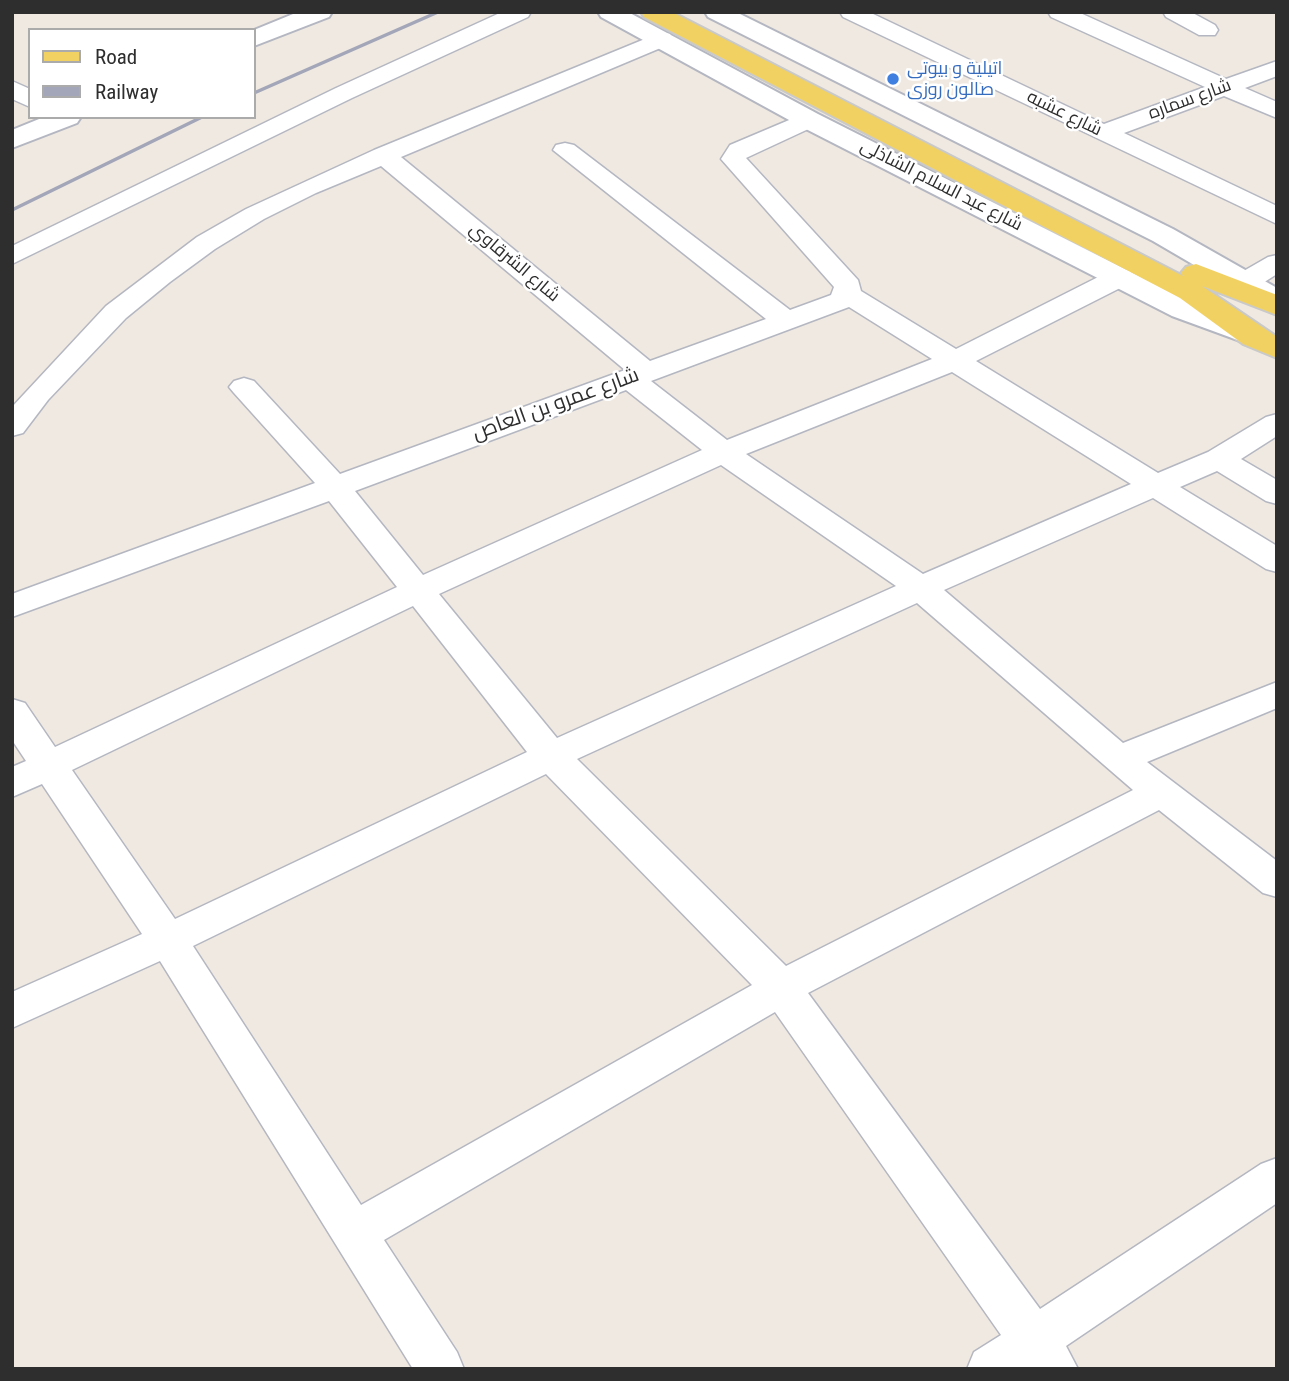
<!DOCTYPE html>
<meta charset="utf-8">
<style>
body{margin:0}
#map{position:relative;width:1289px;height:1381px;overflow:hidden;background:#efe9e1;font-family:"Roboto Condensed",sans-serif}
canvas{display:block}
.frame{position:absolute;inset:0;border:14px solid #2e2e2e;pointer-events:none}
.legend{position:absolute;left:28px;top:28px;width:228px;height:91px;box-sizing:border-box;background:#fff;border:2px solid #ababab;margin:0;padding:9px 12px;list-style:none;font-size:21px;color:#2e2e2e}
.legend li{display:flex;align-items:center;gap:14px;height:35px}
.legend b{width:35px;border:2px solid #ababab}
</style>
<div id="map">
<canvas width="1289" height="1381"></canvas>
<div class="frame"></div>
<ul class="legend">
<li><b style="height:9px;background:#f2d163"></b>Road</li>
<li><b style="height:9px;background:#a3a6b8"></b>Railway</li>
</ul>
</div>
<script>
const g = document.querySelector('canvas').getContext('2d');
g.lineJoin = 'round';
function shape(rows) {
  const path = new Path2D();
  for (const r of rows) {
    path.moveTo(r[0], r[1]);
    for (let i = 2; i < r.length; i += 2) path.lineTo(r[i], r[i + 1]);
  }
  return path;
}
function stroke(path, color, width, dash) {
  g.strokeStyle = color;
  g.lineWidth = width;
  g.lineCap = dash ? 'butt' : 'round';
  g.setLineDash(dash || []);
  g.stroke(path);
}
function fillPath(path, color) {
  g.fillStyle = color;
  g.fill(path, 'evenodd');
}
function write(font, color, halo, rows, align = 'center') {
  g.font = font + ' "Roboto Condensed",Cairo,sans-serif';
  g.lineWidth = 5;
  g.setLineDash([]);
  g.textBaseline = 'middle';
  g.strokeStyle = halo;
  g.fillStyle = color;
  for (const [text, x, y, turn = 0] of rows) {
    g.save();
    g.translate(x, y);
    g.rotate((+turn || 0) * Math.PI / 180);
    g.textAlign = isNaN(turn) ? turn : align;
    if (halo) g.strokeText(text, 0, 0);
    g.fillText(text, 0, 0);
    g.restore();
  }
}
const minor = shape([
 [502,12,531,12,528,17,352,98,12,264,12,246,336,88,502,12],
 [840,12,869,12,1104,124,1205,87,1051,17,1048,12,1078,12,1226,79,1277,61,1277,76,1245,88,1277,102,1277,118,1224,96,1124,133,1277,206,1277,224,843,17,840,12],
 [1163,12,1191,12,1215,25,1218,30,1215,35,1199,35,1166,17,1163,12],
 [662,32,670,34,673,39,670,44,401,157,650,361,766,319,553,150,556,145,565,143,574,145,790,310,831,295,834,287,721,159,730,145,801,115,809,113,817,115,821,120,817,125,746,158,858,280,861,291,956,349,1110,271,1120,269,1130,271,1134,277,1130,283,976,361,1158,473,1208,452,1266,417,1277,414,1277,436,1241,459,1277,480,1277,504,1266,501,1217,471,1180,487,1277,546,1277,572,1266,569,1153,498,944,590,1123,743,1277,682,1277,708,1147,762,1277,861,1277,897,1263,893,1159,810,808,993,1040,1309,1261,1164,1277,1158,1277,1203,1066,1346,1078,1369,967,1369,974,1352,1001,1335,775,1012,384,1240,457,1352,464,1369,413,1369,160,961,12,1028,12,992,142,934,42,784,12,797,12,767,26,761,12,740,12,699,25,703,55,747,397,587,329,501,12,617,12,594,315,483,234,393,229,387,234,381,244,378,254,381,340,474,625,370,381,166,316,193,264,219,215,249,170,282,126,318,48,400,23,433,12,436,12,407,106,306,197,237,246,209,374,150,662,32],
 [849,307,932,359,727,440,651,381,849,307],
 [952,372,1131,484,923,574,746,454,952,372],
 [626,390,702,450,423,575,355,491,626,390],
 [721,465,896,586,557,738,439,594,721,465],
 [917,603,1133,790,786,966,577,759,917,603],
 [413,606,527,752,175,919,72,770,413,606],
 [546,774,752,985,361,1205,193,946,546,774],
 [12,81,30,89,30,107,12,99,12,81],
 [1277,255,1277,274,1255,288,1245,290,1235,288,1231,282,1235,276,1268,257,1277,255]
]);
const tertiary = shape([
 [298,12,332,12,329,17,254,46,254,30,298,12],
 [598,12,628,12,818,114,1194,304,1265,330,1269,337,1265,344,1254,346,1172,316,800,126,601,17,598,12],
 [705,12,736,12,1173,229,1277,288,1277,310,1266,307,1153,241,708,17,705,12],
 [44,117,81,117,77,123,12,148,12,130,44,117]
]);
const primary = shape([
 [641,12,672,12,1183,276,1181,273,1186,267,1196,264,1277,295,1277,315,1202,286,1277,337,1277,358,1243,344,1180,298,644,17,641,12]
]);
const rail = shape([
 [254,93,438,12],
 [12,210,202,117]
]);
const markers = [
 [893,79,7,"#3f7fe0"]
];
const farShopnames = [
 ["اتيلية و بيوتى",907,69],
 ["صالون روزى",907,90]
];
const farStreetnames = [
 ["شارع سماره",1190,100,-20],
 ["شارع عشبه",1064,114,26],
 ["شارع عبد السلام الشاذلى",941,186,27],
 ["شارع الشرقاوي",514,263,40]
];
const streetNames = [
 ["شارع عمرو بن العاص",556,405,-20]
];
stroke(minor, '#b4b7c1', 3);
stroke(tertiary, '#b4b7c1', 4);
stroke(primary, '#c9c9c9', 4);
fillPath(minor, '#fff');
fillPath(tertiary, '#fff');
fillPath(primary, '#f2d163');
stroke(rail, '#a3a6b8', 3.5);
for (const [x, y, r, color] of markers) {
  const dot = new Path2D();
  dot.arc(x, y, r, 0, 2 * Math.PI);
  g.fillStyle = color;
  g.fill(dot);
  stroke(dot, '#fff', 2.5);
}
write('18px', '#366cbe', '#fff', farShopnames, 'left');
write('18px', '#2e2e2e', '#fff', farStreetnames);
write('21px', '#2e2e2e', '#fff', streetNames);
</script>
